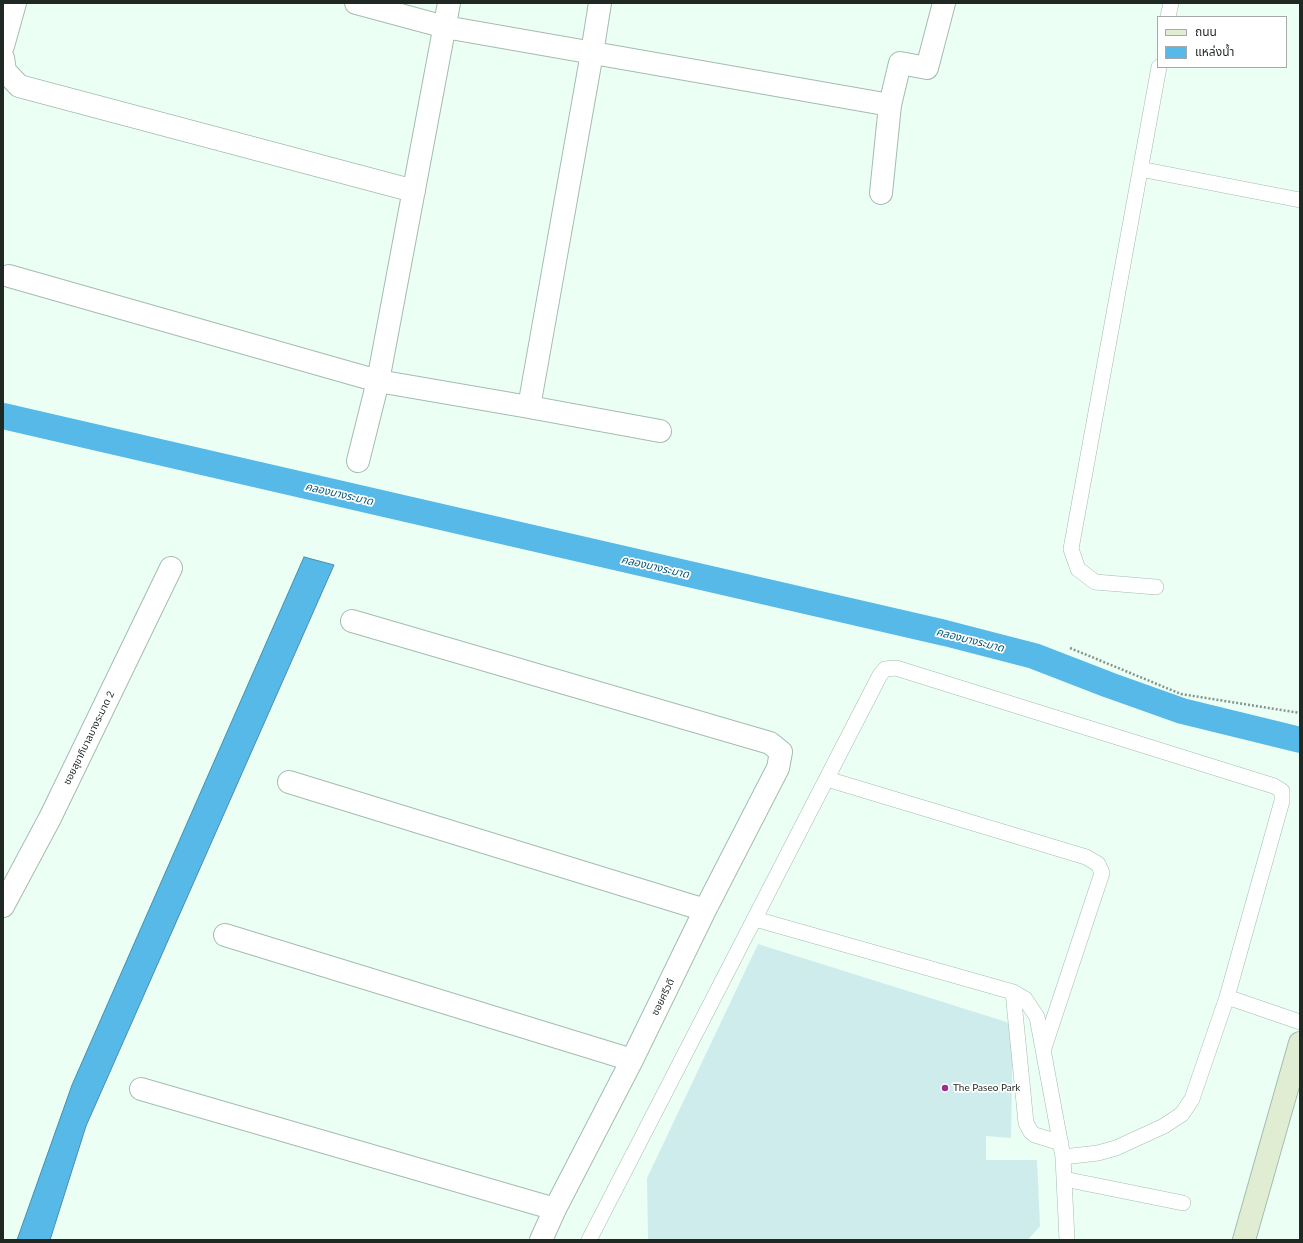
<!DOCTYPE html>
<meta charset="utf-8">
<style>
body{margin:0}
#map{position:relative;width:1303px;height:1243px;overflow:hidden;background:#ebfff5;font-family:Lato,"Noto Sans Thai",sans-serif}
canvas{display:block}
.frame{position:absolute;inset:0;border:4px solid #1f2823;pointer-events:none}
.legend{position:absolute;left:1157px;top:16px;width:130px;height:52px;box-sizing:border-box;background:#fff;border:1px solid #a5a9a7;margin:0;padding:5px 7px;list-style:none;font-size:12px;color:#1f2823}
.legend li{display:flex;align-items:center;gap:8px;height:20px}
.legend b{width:20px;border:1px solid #a5a9a7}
</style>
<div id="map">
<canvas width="1303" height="1243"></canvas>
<div class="frame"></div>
<ul class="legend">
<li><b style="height:5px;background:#e0edd2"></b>ถนน</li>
<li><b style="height:11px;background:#56b9e7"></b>แหล่งน้ำ</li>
</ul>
</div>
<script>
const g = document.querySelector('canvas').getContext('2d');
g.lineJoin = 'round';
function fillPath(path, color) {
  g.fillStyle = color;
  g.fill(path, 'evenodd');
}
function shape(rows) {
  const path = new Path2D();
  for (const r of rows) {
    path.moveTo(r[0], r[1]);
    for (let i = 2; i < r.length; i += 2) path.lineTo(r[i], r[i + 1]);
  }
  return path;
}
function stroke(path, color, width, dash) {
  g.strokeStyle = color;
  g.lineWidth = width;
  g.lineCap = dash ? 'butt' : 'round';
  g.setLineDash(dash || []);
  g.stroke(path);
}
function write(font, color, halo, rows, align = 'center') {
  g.font = font + ' Lato,"Noto Sans Thai",sans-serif';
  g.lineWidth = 3.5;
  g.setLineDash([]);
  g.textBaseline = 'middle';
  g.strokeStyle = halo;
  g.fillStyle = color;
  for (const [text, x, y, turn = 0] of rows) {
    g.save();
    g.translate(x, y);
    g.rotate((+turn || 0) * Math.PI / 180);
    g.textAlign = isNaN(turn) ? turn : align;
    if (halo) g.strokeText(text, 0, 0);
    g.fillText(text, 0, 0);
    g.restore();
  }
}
const water = shape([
 [304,557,334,565,86,1126,50,1240,17,1240,72,1085,304,557]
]);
const canal = shape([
 [3,416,945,633,1034,656,1109,685,1182,711,1300,740]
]);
const building = shape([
 [758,944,1013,1024,1011,1138,986,1136,986,1160,1037,1160,1040,1226,1028,1240,648,1240,647,1178]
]);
const path = shape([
 [1070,648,1181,694,1300,713]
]);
const service = shape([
 [1168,17,1171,3],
 [1140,169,1300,200],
 [1156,587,1095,582,1078,569,1071,549,1159,67],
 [827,779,1086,857,1098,864,1102,873,1044,1048],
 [755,919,1013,992,1025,999,1037,1017,1063,1157,1067,1240],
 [1013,992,1026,1123,1031,1132,1035,1135,1061,1143],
 [1063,1157,1098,1153,1116,1148,1164,1126,1182,1114,1192,1099,1227,997],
 [1064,1179,1183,1203],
 [589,1240,880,675,885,669,896,668,1274,786,1282,791,1282,801,1227,997,1300,1022]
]);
const minor = shape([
 [356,3,445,27,890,105],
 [600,3,592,53,529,407,660,431],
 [3,46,15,3],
 [3,58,5,71,19,86,414,191],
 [881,193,890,105,900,63,927,68,944,3],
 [9,276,378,381,449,3],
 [358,461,378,381,529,407],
 [352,621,770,743,781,752,778,768,705,910,632,1060,555,1209,541,1240],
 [289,782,705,910],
 [3,906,50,818,171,568],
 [225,935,632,1060],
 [141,1089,555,1209]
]);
const secondary = shape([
 [1244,1240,1300,1043]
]);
const markers = [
 [945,1088,4,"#9c3091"]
];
const streetNames = [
 ["ซอยสุขาภิบาลบางระมาด 2",89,738,-64],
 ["ซอยศรีวดี",663,997,-64]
];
const poiNames = [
 ["The Paseo Park",953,1088]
];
const waterNames = [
 ["คลองบางระมาด",339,494,13],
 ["คลองบางระมาด",655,567,13],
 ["คลองบางระมาด",970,640,14]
];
fillPath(water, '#56b9e7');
stroke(water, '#468eac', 1);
stroke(canal, '#56b9e7', 26);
fillPath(building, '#cfecec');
stroke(service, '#a4bcb0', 16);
stroke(minor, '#a4bcb0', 24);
stroke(secondary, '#a4bcb0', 24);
stroke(path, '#86948d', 2.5, [2, 2]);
stroke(service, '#fff', 15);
stroke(minor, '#fff', 22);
stroke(secondary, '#e0edd2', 22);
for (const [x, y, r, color] of markers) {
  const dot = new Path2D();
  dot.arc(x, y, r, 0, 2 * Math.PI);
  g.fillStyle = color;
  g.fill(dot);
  stroke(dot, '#fff', 1.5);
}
write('10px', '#1f2823', '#fff', streetNames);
write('10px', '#1f2823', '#fff', poiNames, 'left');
write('italic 11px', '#035877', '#fff', waterNames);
</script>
